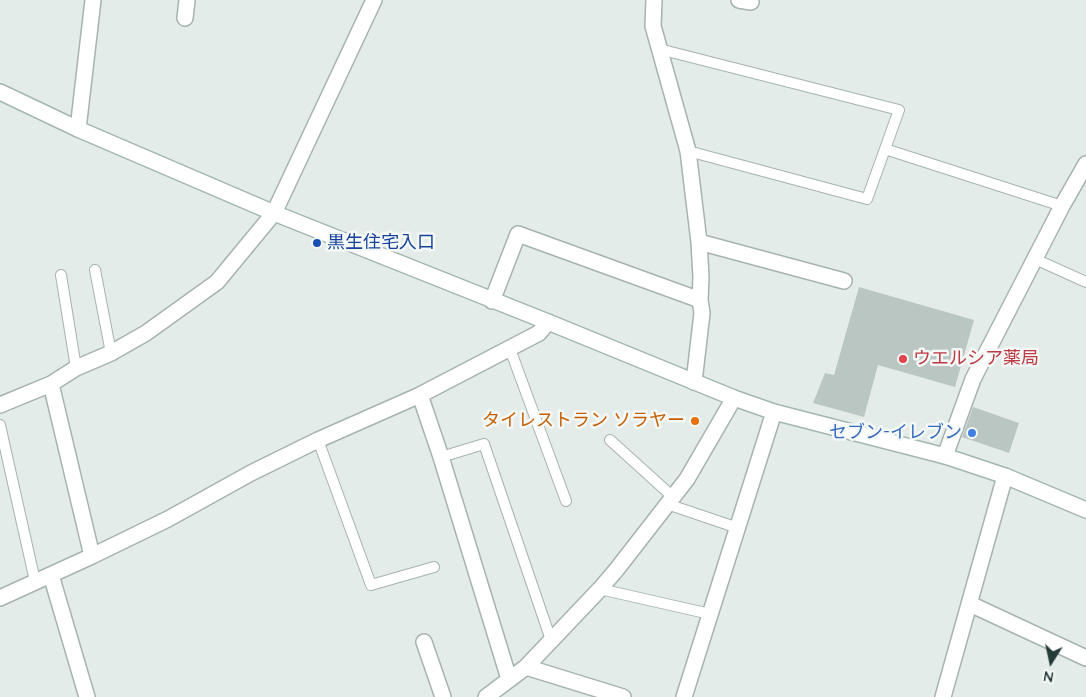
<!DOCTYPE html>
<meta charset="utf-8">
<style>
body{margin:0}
#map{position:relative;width:1086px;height:697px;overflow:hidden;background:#e4ece9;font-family:Quicksand,sans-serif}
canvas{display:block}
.north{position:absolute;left:1026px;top:637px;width:50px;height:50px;-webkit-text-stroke:4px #f4f9f7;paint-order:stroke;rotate:190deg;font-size:14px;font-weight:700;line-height:20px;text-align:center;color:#253b38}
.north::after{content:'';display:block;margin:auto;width:18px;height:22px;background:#253b38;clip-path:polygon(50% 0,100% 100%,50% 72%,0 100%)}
</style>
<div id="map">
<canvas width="1086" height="697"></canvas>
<div class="north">N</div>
</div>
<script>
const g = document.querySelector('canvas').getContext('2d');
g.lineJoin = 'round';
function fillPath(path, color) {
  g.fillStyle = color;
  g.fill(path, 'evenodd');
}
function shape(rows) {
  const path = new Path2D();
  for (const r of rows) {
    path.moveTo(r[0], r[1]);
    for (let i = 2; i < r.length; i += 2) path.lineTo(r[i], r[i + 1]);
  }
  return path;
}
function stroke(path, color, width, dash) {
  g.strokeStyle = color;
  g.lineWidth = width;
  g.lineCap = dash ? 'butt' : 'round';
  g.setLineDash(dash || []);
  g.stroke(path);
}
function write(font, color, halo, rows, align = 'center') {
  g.font = font + ' Quicksand,"Noto Sans JP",sans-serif';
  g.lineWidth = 5;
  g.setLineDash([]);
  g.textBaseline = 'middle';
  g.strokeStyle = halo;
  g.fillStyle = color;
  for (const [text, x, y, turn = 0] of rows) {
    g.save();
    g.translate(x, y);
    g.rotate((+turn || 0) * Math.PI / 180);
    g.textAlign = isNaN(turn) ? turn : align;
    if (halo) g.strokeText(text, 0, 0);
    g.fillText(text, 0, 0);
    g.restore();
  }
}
const building = shape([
 [859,287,974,320,955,387,878,365,864,417,813,403,825,373,834,375],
 [973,407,1019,423,1009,453,962,437]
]);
const lane = shape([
 [659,49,899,110,867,199,688,151],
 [885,149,1062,206],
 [1035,259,1086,282],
 [95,270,111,353],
 [61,275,76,368],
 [510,349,566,501],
 [0,425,35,581],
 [318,440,371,585,434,567],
 [610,440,673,497],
 [441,457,484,444,551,640],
 [667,504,738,528],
 [600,589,710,614]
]);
const street = shape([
 [654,0,653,26,688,151,699,242,701,277,700,300,702,313,694,382],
 [739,0,751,2],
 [185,18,187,0],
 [78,129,93,0],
 [699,242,844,281],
 [492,301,518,234,700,300],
 [51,384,92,556],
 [420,395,441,457,509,679],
 [0,405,51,384,76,368,111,353,146,333,217,282,274,213,374,0],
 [945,456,973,379,1062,206,1086,164],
 [51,575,87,697],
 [0,598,92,556,168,519,251,473,318,440,420,395,539,333,548,322],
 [970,604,1086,658],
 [424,642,443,697],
 [526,667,623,697],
 [486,697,526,667,600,589,617,569,687,479,734,398],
 [684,697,774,412],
 [943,697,1005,476]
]);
const secondary = shape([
 [0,92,78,129,274,213,548,322,734,398,774,412,945,456,1005,476,1086,510]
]);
const markers = [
 [317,243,5,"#1a4fb4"],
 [903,359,5,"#e0444e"],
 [695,421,5,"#e8710a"],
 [972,433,5,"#3f7fe0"]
];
const transitNames = [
 ["黒生住宅入口",327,243]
];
const healthNames = [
 ["ウエルシア薬局",913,359]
];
const foodNames = [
 ["タイレストラン ソラヤー",685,421]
];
const shopNames = [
 ["セブン-イレブン",962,433]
];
fillPath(building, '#bac6c2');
stroke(lane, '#a7b3b0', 12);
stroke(street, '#a7b3b0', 18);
stroke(secondary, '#a4b6b2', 18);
stroke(lane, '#fff', 10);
stroke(street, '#fff', 15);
stroke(secondary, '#fff', 15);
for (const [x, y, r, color] of markers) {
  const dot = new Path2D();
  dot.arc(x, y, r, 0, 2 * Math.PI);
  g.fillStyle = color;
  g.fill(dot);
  stroke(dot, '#f4f9f7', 2);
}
write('18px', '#164399', '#f4f9f7', transitNames, 'left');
write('18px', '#be3a42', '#f4f9f7', healthNames, 'left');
write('18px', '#c56008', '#f4f9f7', foodNames, 'right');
write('18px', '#366cbe', '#f4f9f7', shopNames, 'right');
</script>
